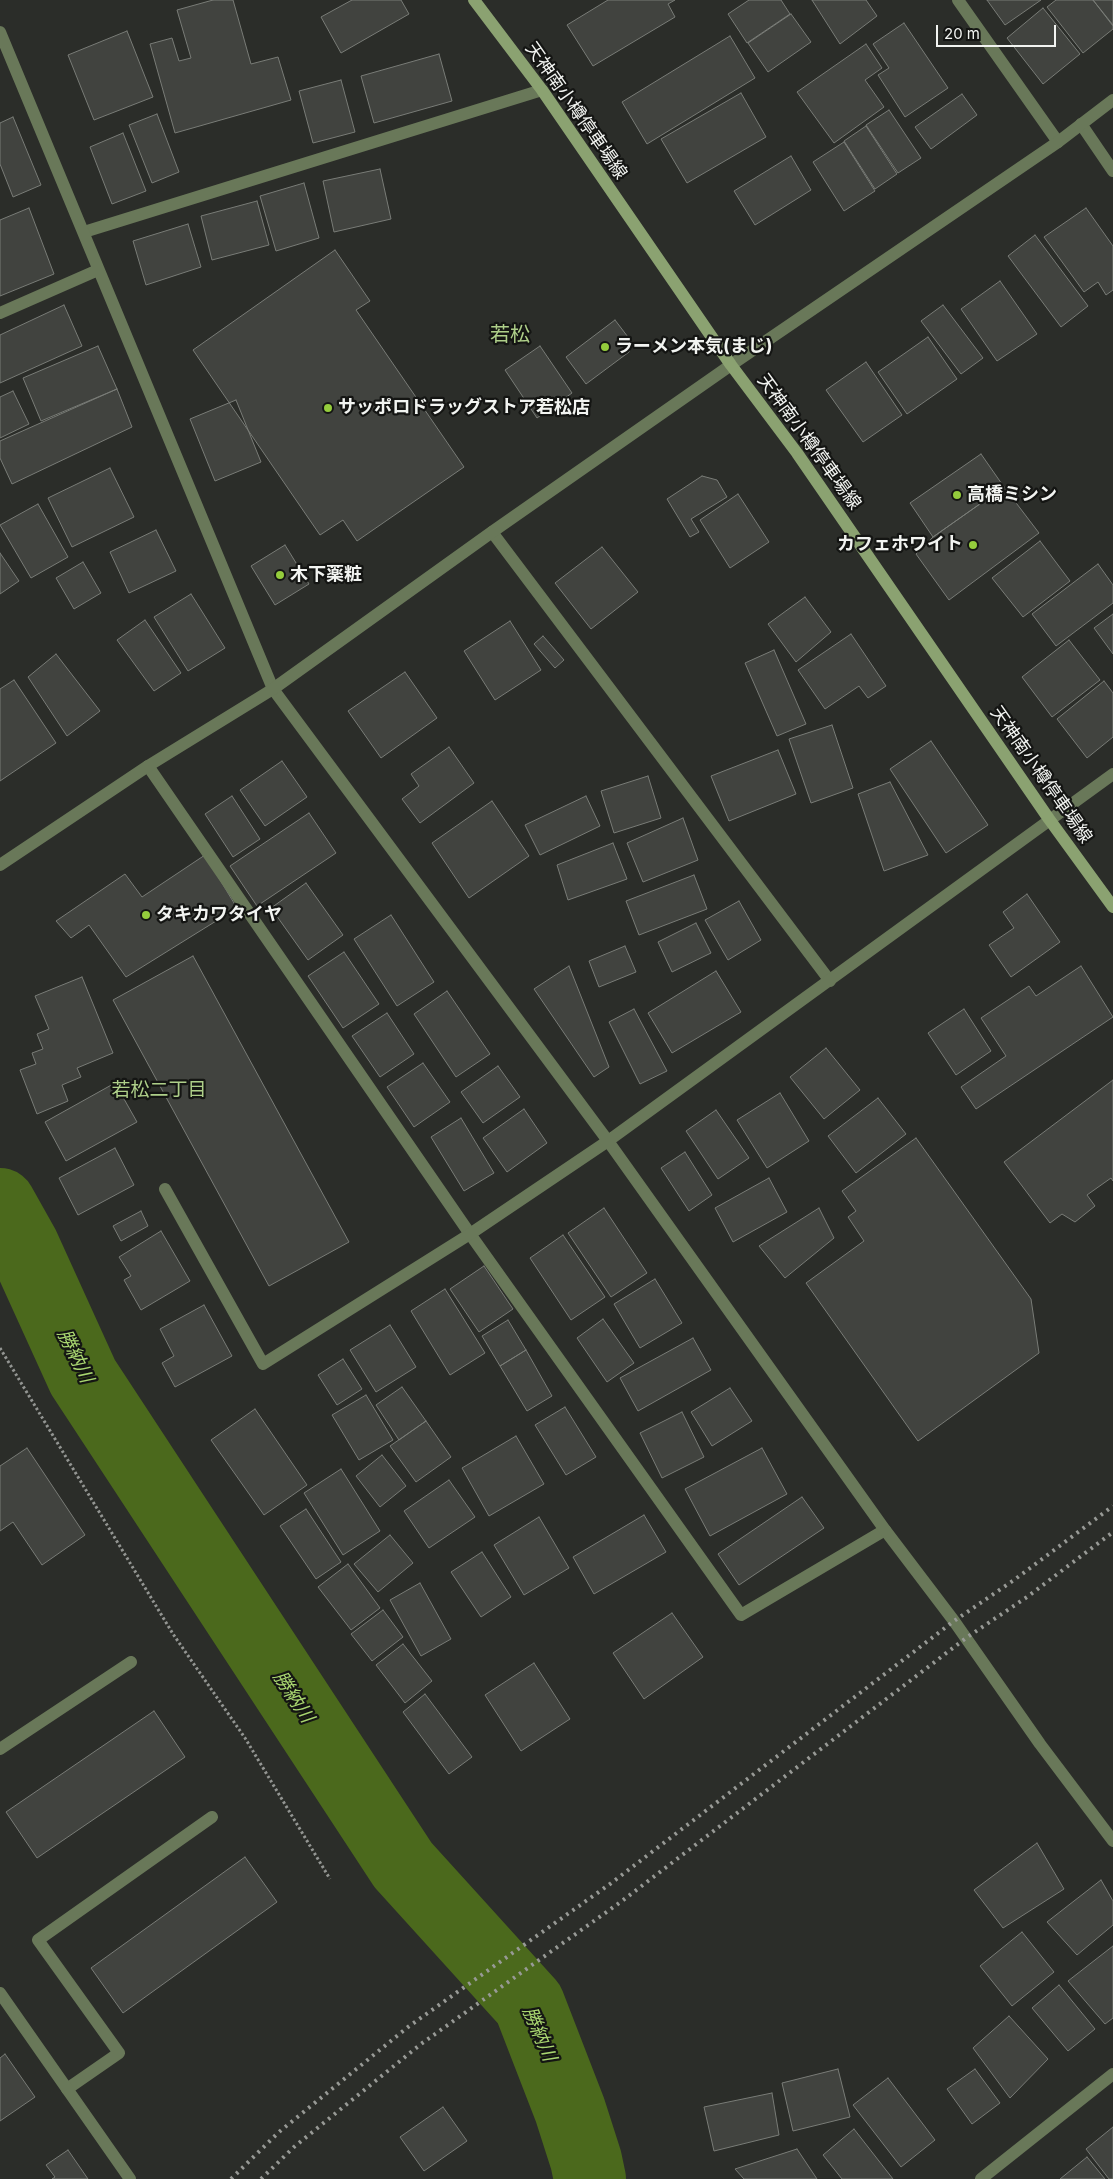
<!DOCTYPE html>
<meta charset="utf-8">
<style>
body{margin:0}
#map{position:relative;width:1113px;height:2179px;overflow:hidden;background:#2b2d29;font-family:Inter,sans-serif}
canvas{display:block}
.scale{position:absolute;left:936px;top:25px;width:120px;height:22px;box-sizing:border-box;border:2px solid #f2f4f1;border-top:0;padding-left:6px;font-size:15px;line-height:18px;white-space:nowrap;color:#f2f4f1;-webkit-text-stroke:4px #141513;paint-order:stroke}
</style>
<div id="map">
<canvas width="1113" height="2179"></canvas>
<div class="scale">20 m</div>
</div>
<script>
const g = document.querySelector('canvas').getContext('2d');
g.lineJoin = 'round';
function shape(rows) {
  const path = new Path2D();
  for (const r of rows) {
    path.moveTo(r[0], r[1]);
    for (let i = 2; i < r.length; i += 2) path.lineTo(r[i], r[i + 1]);
  }
  return path;
}
function stroke(path, color, width, dash) {
  g.strokeStyle = color;
  g.lineWidth = width;
  g.lineCap = dash ? 'butt' : 'round';
  g.setLineDash(dash || []);
  g.stroke(path);
}
function fillPath(path, color) {
  g.fillStyle = color;
  g.fill(path, 'evenodd');
}
function write(font, color, halo, rows, align = 'center') {
  g.font = font + ' Inter,"Noto Sans JP",sans-serif';
  g.lineWidth = 4.5;
  g.setLineDash([]);
  g.textBaseline = 'middle';
  g.strokeStyle = halo;
  g.fillStyle = color;
  for (const [text, x, y, turn = 0] of rows) {
    g.save();
    g.translate(x, y);
    g.rotate((+turn || 0) * Math.PI / 180);
    g.textAlign = isNaN(turn) ? turn : align;
    if (halo) g.strokeText(text, 0, 0);
    g.fillText(text, 0, 0);
    g.restore();
  }
}
const river = shape([
 [0,1204,23,1245,83,1377,403,1865,529,2004,570,2110,586,2160,590,2179]
]);
const building = shape([
 [213,0,233,0,251,64,278,57,291,100,175,133,150,44,172,38,179,61,191,58,177,10,213,0],
 [352,0,401,0,409,14,341,53,321,17,352,0],
 [608,0,675,0,668,4,675,17,593,66,567,25,608,0],
 [749,0,781,0,790,14,747,43,728,14,749,0],
 [812,0,866,0,877,16,840,44,812,0],
 [987,0,1041,0,1005,25,987,0],
 [1056,0,1093,0,1113,26,1113,29,1083,53,1047,7,1056,0],
 [1093,0,1113,0,1113,25,1093,0],
 [1043,8,1080,54,1043,84,1007,38,1043,8],
 [791,14,811,42,768,72,748,43,791,14],
 [904,23,948,88,905,117,878,75,889,68,873,44,904,23],
 [127,31,153,97,94,120,68,55,127,31],
 [730,36,755,78,647,144,622,102,730,36],
 [866,44,882,68,865,80,884,107,834,143,797,92,866,44],
 [439,54,452,101,374,123,361,76,439,54],
 [341,80,355,132,313,143,299,91,341,80],
 [741,93,766,137,687,183,661,139,741,93],
 [962,94,977,115,931,149,915,127,962,94],
 [889,110,921,158,898,173,866,125,889,110],
 [157,114,179,172,152,183,129,125,157,114],
 [13,117,41,185,13,197,0,164,0,123,13,117],
 [866,126,897,174,875,189,844,141,866,126],
 [123,133,146,191,112,204,90,147,123,133],
 [844,142,875,191,844,211,813,162,844,142],
 [791,156,811,190,755,225,734,191,791,156],
 [380,169,391,219,334,232,323,181,380,169],
 [304,183,319,238,276,251,260,196,304,183],
 [257,201,269,245,212,260,201,216,257,201],
 [29,208,54,274,0,296,0,220,29,208],
 [1086,208,1113,246,1113,290,1106,295,1098,282,1084,292,1044,237,1086,208],
 [188,224,201,267,146,285,133,241,188,224],
 [1035,235,1088,306,1061,327,1008,256,1035,235],
 [335,250,370,301,356,310,464,467,357,541,343,520,320,535,193,350,335,250],
 [1000,281,1037,334,997,361,961,309,1000,281],
 [64,305,82,346,0,383,0,335,64,305],
 [943,305,983,358,961,374,921,321,943,305],
 [615,320,631,341,629,352,586,384,566,357,615,320],
 [928,337,957,379,907,414,878,372,928,337],
 [98,346,117,389,41,421,23,378,98,346],
 [540,346,572,393,537,418,505,370,540,346],
 [866,362,902,415,863,442,826,390,866,362],
 [117,389,132,427,12,484,0,458,0,441,117,389],
 [13,391,29,424,0,438,0,397,13,391],
 [236,400,261,462,215,481,190,419,236,400],
 [981,454,1004,487,933,537,910,503,981,454],
 [110,468,134,517,72,547,48,498,110,468],
 [702,476,717,480,727,497,691,519,699,532,690,537,667,499,702,476],
 [1004,487,1039,533,949,600,916,554,933,537,1004,487],
 [738,494,769,542,730,568,700,520,738,494],
 [38,504,68,557,31,578,0,525,38,504],
 [156,530,176,571,129,593,110,552,156,530],
 [1040,541,1070,581,1023,617,992,578,1040,541],
 [285,545,309,584,275,605,251,566,285,545],
 [602,547,638,592,591,629,555,583,602,547],
 [0,553,19,581,0,594,0,553],
 [83,562,101,593,74,609,56,578,83,562],
 [1098,564,1113,585,1113,603,1056,646,1032,614,1098,564],
 [191,594,225,648,188,671,154,617,191,594],
 [805,597,831,632,796,662,768,624,805,597],
 [1113,614,1113,654,1094,628,1113,614],
 [145,620,181,673,154,691,117,640,145,620],
 [510,621,541,670,495,700,464,651,510,621],
 [851,634,886,686,868,698,859,686,825,709,798,670,851,634],
 [543,636,564,660,555,668,534,644,543,636],
 [1069,640,1100,680,1052,717,1022,677,1069,640],
 [774,650,806,724,777,736,745,663,774,650],
 [56,654,100,711,67,736,28,677,56,654],
 [405,672,437,718,381,758,348,711,405,672],
 [14,680,56,743,0,781,0,689,14,680],
 [1104,681,1113,693,1113,737,1087,758,1057,719,1104,681],
 [832,725,853,788,811,803,789,739,832,725],
 [931,741,988,825,946,853,890,769,931,741],
 [449,747,474,783,420,823,402,799,419,786,411,774,449,747],
 [778,750,796,794,729,821,711,776,778,750],
 [282,761,307,797,265,826,240,790,282,761],
 [648,776,661,818,614,833,601,791,648,776],
 [890,782,928,855,884,871,858,794,890,782],
 [232,796,260,839,233,857,205,814,232,796],
 [586,796,600,826,540,855,525,825,586,796],
 [492,801,529,856,469,898,432,843,492,801],
 [309,813,336,853,257,906,230,866,309,813],
 [683,818,698,860,643,882,627,843,683,818],
 [613,843,627,879,568,900,557,865,613,843],
 [205,855,237,908,126,977,89,925,71,938,56,921,125,874,142,897,205,855],
 [694,875,707,909,639,935,626,901,694,875],
 [306,883,343,935,308,960,271,908,306,883],
 [1027,894,1060,942,1011,977,989,945,1014,928,1003,912,1027,894],
 [739,901,761,940,728,960,705,920,739,901],
 [391,915,434,982,397,1006,354,939,391,915],
 [696,923,711,953,672,972,658,942,696,923],
 [625,946,636,972,599,987,589,961,625,946],
 [344,952,379,1004,343,1028,308,976,344,952],
 [193,956,349,1242,269,1286,113,1000,193,956],
 [569,966,609,1067,594,1077,534,989,569,966],
 [1081,966,1113,1017,976,1109,961,1087,1006,1056,981,1018,1029,986,1036,996,1081,966],
 [716,971,741,1012,672,1053,648,1013,716,971],
 [82,977,113,1053,77,1068,81,1077,62,1085,68,1101,37,1114,20,1070,36,1064,32,1053,43,1049,37,1034,49,1029,35,996,82,977],
 [447,991,490,1054,456,1077,414,1014,447,991],
 [634,1009,667,1071,640,1084,609,1022,634,1009],
 [964,1009,991,1051,956,1075,928,1033,964,1009],
 [387,1013,414,1054,380,1077,352,1036,387,1013],
 [826,1048,860,1090,824,1119,790,1077,826,1048],
 [423,1063,450,1102,414,1127,387,1087,423,1063],
 [498,1066,520,1097,483,1123,461,1092,498,1066],
 [1113,1080,1113,1181,1111,1178,1087,1195,1095,1206,1075,1222,1062,1214,1050,1223,1004,1162,1113,1080],
 [115,1083,137,1122,66,1161,45,1122,115,1083],
 [780,1093,809,1141,767,1168,737,1120,780,1093],
 [878,1098,906,1134,856,1173,828,1136,878,1098],
 [524,1109,547,1143,507,1172,483,1138,524,1109],
 [716,1110,749,1158,718,1179,686,1131,716,1110],
 [461,1118,494,1173,464,1191,431,1137,461,1118],
 [916,1138,1031,1299,1039,1353,918,1441,806,1283,864,1241,848,1217,856,1211,842,1191,916,1138],
 [115,1148,134,1185,78,1215,59,1178,115,1148],
 [685,1152,712,1195,689,1211,661,1168,685,1152],
 [769,1178,787,1212,733,1242,715,1208,769,1178],
 [604,1208,647,1273,611,1297,568,1233,604,1208],
 [819,1208,834,1238,785,1278,759,1246,819,1208],
 [141,1211,148,1226,121,1241,113,1226,141,1211],
 [161,1231,190,1281,141,1310,124,1280,131,1276,119,1257,161,1231],
 [563,1235,605,1297,571,1320,530,1258,563,1235],
 [484,1266,513,1309,479,1332,450,1289,484,1266],
 [655,1279,682,1323,640,1348,614,1304,655,1279],
 [445,1289,485,1353,450,1375,411,1311,445,1289],
 [204,1305,232,1356,175,1387,162,1363,174,1356,160,1329,204,1305],
 [603,1319,634,1363,607,1382,577,1338,603,1319],
 [508,1320,526,1350,500,1366,482,1336,508,1320],
 [390,1325,416,1367,376,1392,350,1350,390,1325],
 [693,1338,711,1370,638,1411,620,1378,693,1338],
 [526,1350,552,1396,527,1411,500,1366,526,1350],
 [343,1359,362,1389,337,1405,318,1375,343,1359],
 [402,1387,426,1421,399,1440,376,1405,402,1387],
 [730,1388,752,1421,712,1446,691,1412,730,1388],
 [366,1395,393,1440,359,1460,332,1415,366,1395],
 [565,1407,596,1457,566,1475,535,1425,565,1407],
 [255,1409,307,1485,264,1515,211,1440,255,1409],
 [682,1412,704,1457,662,1478,640,1433,682,1412],
 [426,1421,451,1457,416,1482,390,1446,426,1421],
 [516,1436,544,1484,489,1516,462,1468,516,1436],
 [27,1448,85,1535,42,1565,13,1522,0,1531,0,1466,27,1448],
 [762,1448,787,1494,710,1536,685,1489,762,1448],
 [382,1455,406,1486,380,1507,356,1476,382,1455],
 [341,1469,380,1531,343,1555,304,1493,341,1469],
 [449,1480,475,1517,429,1548,404,1511,449,1480],
 [802,1497,824,1528,739,1585,718,1554,802,1497],
 [306,1509,341,1562,316,1579,280,1526,306,1509],
 [644,1515,666,1552,594,1594,573,1557,644,1515],
 [539,1517,569,1568,524,1595,494,1545,539,1517],
 [390,1535,413,1563,378,1592,354,1564,390,1535],
 [482,1552,511,1597,481,1617,451,1572,482,1552],
 [348,1564,380,1608,351,1630,318,1587,348,1564],
 [420,1583,451,1639,421,1656,390,1600,420,1583],
 [383,1610,403,1637,372,1661,351,1634,383,1610],
 [672,1613,703,1657,644,1699,613,1653,672,1613],
 [403,1644,432,1681,405,1703,376,1665,403,1644],
 [534,1663,570,1719,521,1751,485,1695,534,1663],
 [425,1694,472,1757,449,1774,403,1712,425,1694],
 [154,1711,185,1757,37,1858,6,1812,154,1711],
 [1037,1843,1064,1889,1003,1928,974,1890,1037,1843],
 [245,1857,277,1902,123,2013,91,1968,245,1857],
 [1101,1880,1113,1901,1113,1925,1077,1955,1047,1922,1101,1880],
 [1022,1932,1054,1972,1012,2006,980,1966,1022,1932],
 [1113,1946,1113,2018,1105,2024,1068,1981,1113,1946],
 [1059,1985,1095,2029,1068,2051,1032,2008,1059,1985],
 [1009,2016,1048,2059,1010,2098,973,2048,1009,2016],
 [5,2054,35,2097,0,2121,0,2058,5,2054],
 [838,2069,850,2117,793,2131,782,2083,838,2069],
 [975,2069,1000,2103,972,2124,947,2089,975,2069],
 [888,2078,935,2140,901,2167,853,2105,888,2078],
 [772,2093,779,2135,714,2151,704,2107,772,2093],
 [443,2107,467,2141,424,2171,400,2137,443,2107],
 [1113,2127,1113,2179,1109,2179,1086,2149,1113,2127],
 [854,2129,893,2179,842,2179,823,2155,854,2129],
 [797,2149,817,2179,744,2179,735,2169,797,2149],
 [68,2150,88,2179,52,2179,55,2177,46,2165,68,2150],
 [1087,2157,1105,2179,1060,2179,1087,2157]
]);
const path = shape([
 [0,1348,173,1634,245,1738,330,1879]
]);
const service = shape([
 [84,232,542,90],
 [492,532,830,981],
 [148,766,470,1234,741,1615,885,1530],
 [0,1749,131,1662],
 [67,2089,119,2053,38,1940,212,1817]
]);
const minor = shape([
 [958,0,1058,142],
 [0,32,273,689,608,1141,885,1530,954,1621,1040,1744,1113,1841],
 [1081,124,1113,171],
 [0,313,98,270],
 [165,1189,263,1364,470,1234,608,1141,1113,774],
 [0,1993,130,2179]
]);
const tertiary = shape([
 [0,865,148,766,273,689,492,532,731,365,1058,142,1113,100],
 [981,2179,1113,2074]
]);
const secondary = shape([
 [474,0,542,90,731,365,797,453,1049,819,1113,907]
]);
const rail = shape([
 [231,2179,279,2132,408,2027,610,1884,954,1621,1014,1580,1113,1506],
 [261,2179,294,2147,421,2044,622,1901,966,1638,1027,1597,1113,1532]
]);
const markers = [
 [605,347,5,"#94cc3c"],
 [328,408,5,"#94cc3c"],
 [957,495,5,"#94cc3c"],
 [973,545,5,"#94cc3c"],
 [280,575,5,"#94cc3c"],
 [146,915,5,"#94cc3c"]
];
const streetNames = [
 ["天神南小樽停車場線",576,111,55],
 ["天神南小樽停車場線",809,442,54],
 ["天神南小樽停車場線",1041,775,55]
];
const poiNames = [
 ["ラーメン本気(まじ)",615,347],
 ["サッポロドラッグストア若松店",338,408],
 ["高橋ミシン",967,495],
 ["カフェホワイト",963,545,"right"],
 ["木下薬粧",290,575],
 ["タキカワタイヤ",156,915]
];
const neighbourhoodNames = [
 ["若松二丁目",159,1090]
];
const waterNames = [
 ["勝納川",75,1356,64],
 ["勝納川",293,1697,57],
 ["勝納川",539,2034,67]
];
const quarterNames = [
 ["若松",510,335]
];
stroke(river, '#4b691c', 72);
fillPath(building, '#41433f');
stroke(building, '#797c77', 1);
stroke(path, '#939592', 3, [2.5, 2.5]);
stroke(service, '#697859', 12);
stroke(minor, '#697859', 12);
stroke(tertiary, '#697859', 12);
stroke(secondary, '#8ba271', 12);
stroke(rail, '#989a96', 4, [2.5, 5]);
for (const [x, y, r, color] of markers) {
  const dot = new Path2D();
  dot.arc(x, y, r, 0, 2 * Math.PI);
  g.fillStyle = color;
  g.fill(dot);
  stroke(dot, '#141513', 2);
}
write('18px', '#f2f4f1', '#141513', streetNames);
write('bold 18px', '#f2f4f1', '#141513', poiNames, 'left');
write('19px', '#aecf89', '#141513', neighbourhoodNames);
write('italic 19px', '#a9d670', '#141513', waterNames);
write('20px', '#aecf89', '#141513', quarterNames);
</script>
